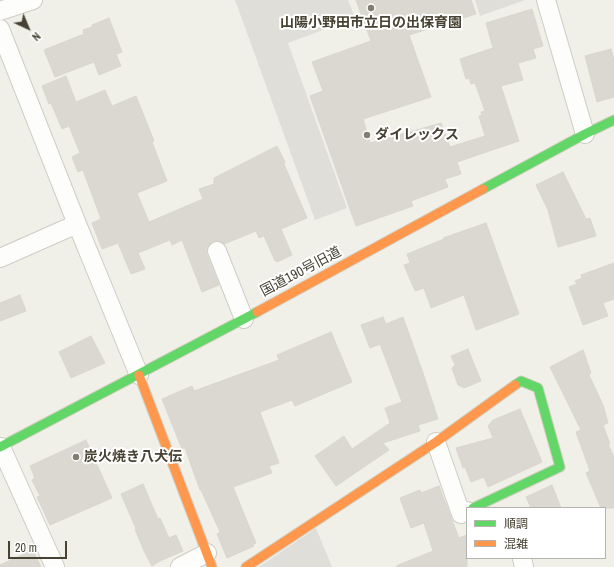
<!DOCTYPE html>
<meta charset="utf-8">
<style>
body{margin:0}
#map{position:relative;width:614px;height:567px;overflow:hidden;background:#f0efe8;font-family:"Archivo Narrow","Noto Sans JP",sans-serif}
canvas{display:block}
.legend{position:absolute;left:466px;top:507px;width:140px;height:52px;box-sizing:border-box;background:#fff;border:1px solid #b5b3ad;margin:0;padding:5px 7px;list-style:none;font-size:12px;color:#474233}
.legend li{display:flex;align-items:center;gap:8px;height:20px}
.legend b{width:20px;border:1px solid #b5b3ad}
.north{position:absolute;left:8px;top:8px;width:40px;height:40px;-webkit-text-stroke:3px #fff;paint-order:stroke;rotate:136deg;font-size:11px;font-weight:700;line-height:16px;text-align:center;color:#474233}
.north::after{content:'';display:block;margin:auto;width:14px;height:18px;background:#474233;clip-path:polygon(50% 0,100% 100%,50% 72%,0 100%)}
.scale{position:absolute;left:8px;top:541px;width:59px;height:18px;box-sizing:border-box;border:2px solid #474233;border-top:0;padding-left:5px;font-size:12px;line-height:14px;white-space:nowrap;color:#474233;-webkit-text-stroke:3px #fff;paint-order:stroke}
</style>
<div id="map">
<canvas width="614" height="567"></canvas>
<ul class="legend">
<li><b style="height:5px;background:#63d668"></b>順調</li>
<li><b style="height:5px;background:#ff974d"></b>混雑</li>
</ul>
<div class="north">N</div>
<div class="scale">20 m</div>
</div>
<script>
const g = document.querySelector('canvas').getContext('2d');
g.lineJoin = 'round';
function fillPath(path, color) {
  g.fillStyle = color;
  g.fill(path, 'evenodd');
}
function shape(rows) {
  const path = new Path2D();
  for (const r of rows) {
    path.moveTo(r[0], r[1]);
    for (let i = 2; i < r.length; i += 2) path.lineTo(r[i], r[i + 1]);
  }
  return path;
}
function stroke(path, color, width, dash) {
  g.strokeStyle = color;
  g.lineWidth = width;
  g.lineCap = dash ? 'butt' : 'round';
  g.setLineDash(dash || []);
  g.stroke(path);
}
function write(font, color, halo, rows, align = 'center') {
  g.font = font + ' "Archivo Narrow","Noto Sans JP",sans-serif';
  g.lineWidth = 4;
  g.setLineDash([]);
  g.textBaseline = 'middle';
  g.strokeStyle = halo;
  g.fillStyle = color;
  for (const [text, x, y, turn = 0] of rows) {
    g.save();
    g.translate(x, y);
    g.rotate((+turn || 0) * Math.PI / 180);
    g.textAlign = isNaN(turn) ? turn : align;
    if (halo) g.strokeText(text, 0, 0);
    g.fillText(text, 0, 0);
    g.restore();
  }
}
const parking = shape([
 [235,0,348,0,355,18,288,43,347,208,315,220],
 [475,0,525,0,480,16],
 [316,528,332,567,259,567]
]);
const building = shape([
 [356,0,471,0,476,14,409,35,431,97,363,119,370,143,441,123,450,147,485,136,479,116,482,115,481,112,485,111,475,83,471,84,469,78,466,79,460,59,493,48,486,23,532,9,543,46,533,49,536,58,518,63,523,80,501,86,519,141,457,162,461,174,445,179,448,187,411,201,413,206,356,226,310,96,323,91,312,62,371,41,356,0],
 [109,18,122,52,116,54,121,66,99,75,94,62,55,77,44,50,84,34,83,30,92,27,92,25,109,18],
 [611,49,614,61,614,97,597,102,585,56,611,49],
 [66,76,76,102,105,90,112,106,136,96,154,141,152,142,167,181,137,193,149,222,203,199,199,189,214,184,214,178,277,146,285,162,284,164,307,218,281,229,292,255,277,262,276,261,275,261,264,236,259,238,256,231,224,244,219,241,213,241,209,245,206,251,207,255,219,285,202,292,182,240,172,245,170,240,138,253,145,269,131,274,118,243,102,249,92,223,101,219,83,170,78,172,72,157,80,153,69,126,62,129,51,103,49,104,42,86,66,76],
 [563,172,586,219,590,218,596,236,558,247,548,210,536,185,563,172],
 [486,223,519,314,476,330,464,295,431,308,424,288,415,291,404,265,410,263,407,254,444,239,443,238,486,223],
 [614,263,614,299,603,303,608,316,583,325,569,287,577,284,575,281,582,278,581,275,614,263],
 [20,295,26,311,0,321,0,303,20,295],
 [383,317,386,324,403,317,423,373,438,419,418,425,420,431,383,443,389,450,336,486,315,456,344,436,352,449,390,423,385,408,402,402,380,344,370,348,361,325,383,317],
 [331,332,352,382,295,406,292,400,260,412,279,463,269,466,272,473,233,487,256,543,253,544,254,546,227,558,217,534,220,532,201,490,200,490,185,448,182,449,162,399,192,386,194,391,279,360,277,355,331,332],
 [91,336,105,363,71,378,59,352,91,336],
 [468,349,481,381,464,388,458,385,452,368,455,365,451,356,468,349],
 [583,350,591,373,589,375,603,405,608,423,603,425,610,444,608,444,614,457,614,508,601,508,586,473,590,471,576,432,581,430,550,367,583,350],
 [520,409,542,462,488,487,484,477,471,482,465,467,463,468,456,448,493,438,488,426,493,420,520,409],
 [86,440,112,498,50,525,37,497,40,496,32,480,35,478,30,466,86,440],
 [143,484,158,519,160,518,169,538,176,535,183,551,160,561,152,566,144,551,135,529,136,529,121,494,143,484],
 [552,485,561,508,531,508,526,497,552,485],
 [439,486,459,538,467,535,467,567,397,567,396,566,433,551,424,523,411,528,400,498,420,490,421,493,439,486],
 [33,550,41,567,0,567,0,565,33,550]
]);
const street = shape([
 [546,0,585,134],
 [0,11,33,0],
 [0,29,77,224,139,375],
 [217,251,244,319],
 [0,258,77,224],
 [436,442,461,514,467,511],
 [1,447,55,567],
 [522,558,524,567],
 [180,567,207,553]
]);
const fast = shape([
 [483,189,585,134,614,120],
 [0,447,257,312],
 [473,508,560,467,538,388,521,381,515,385]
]);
const slow = shape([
 [257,312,483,189],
 [139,375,212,567],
 [246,567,436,442,515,385]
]);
const markers = [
 [371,8,4,"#827f72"],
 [367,135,4,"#827f72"],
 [76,457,4,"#827f72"]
];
const poiNames = [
 ["山陽小野田市立日の出保育園",371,23,"center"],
 ["ダイレックス",375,135],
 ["炭火焼き八犬伝",84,457]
];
const streetNames = [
 ["国道190号旧道",301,272,-28]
];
fillPath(parking, '#dfded8');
fillPath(building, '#dad8d0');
stroke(building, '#d8d6ce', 1);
stroke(street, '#cecdc5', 20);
stroke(fast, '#d0cebe', 11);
stroke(slow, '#d0cebe', 11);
stroke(street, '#fdfdfc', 18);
stroke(fast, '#63d668', 9);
stroke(slow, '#ff974d', 9);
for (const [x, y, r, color] of markers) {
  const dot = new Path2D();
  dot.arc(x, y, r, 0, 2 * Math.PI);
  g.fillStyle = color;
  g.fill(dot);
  stroke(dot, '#fff', 1.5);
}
write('bold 14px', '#474233', '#fff', poiNames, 'left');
write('14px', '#474233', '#fff', streetNames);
</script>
